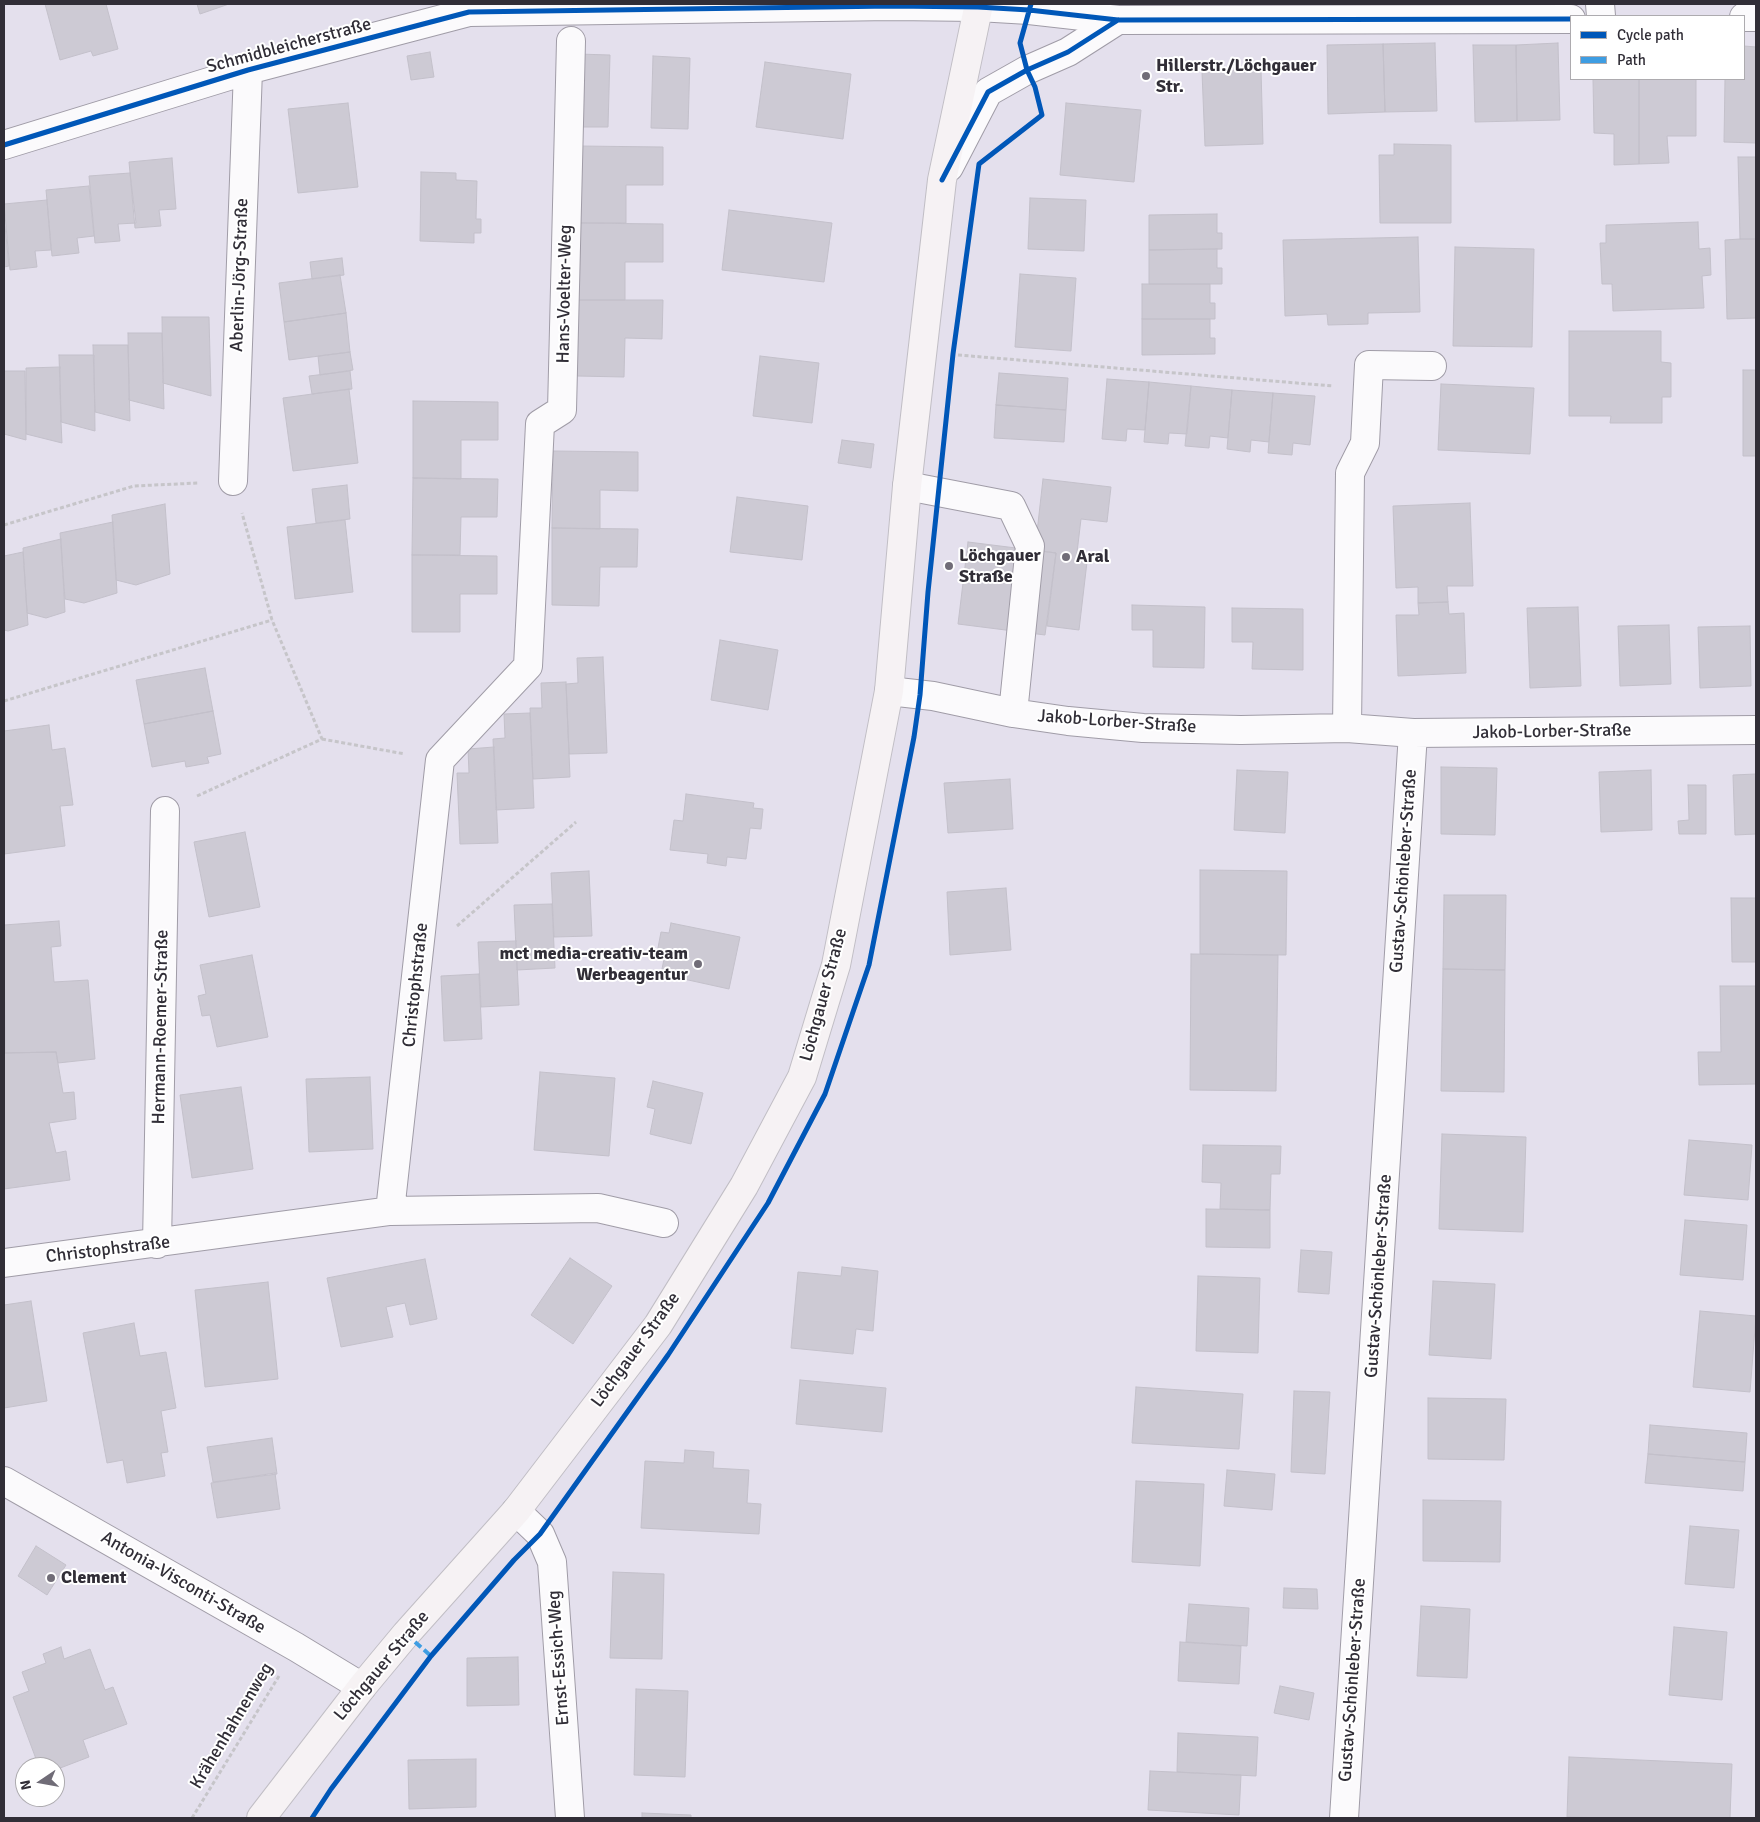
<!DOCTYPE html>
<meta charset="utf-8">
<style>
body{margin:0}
#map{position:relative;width:1760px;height:1822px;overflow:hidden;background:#e4e0ed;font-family:Signika,sans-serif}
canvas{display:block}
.frame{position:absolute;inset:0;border:5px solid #312e37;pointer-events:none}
.legend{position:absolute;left:1570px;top:15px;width:175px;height:65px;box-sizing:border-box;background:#fff;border:1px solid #adabaf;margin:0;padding:6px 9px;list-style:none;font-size:15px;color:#312e37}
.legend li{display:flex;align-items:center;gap:10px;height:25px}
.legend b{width:25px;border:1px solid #adabaf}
.north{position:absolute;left:15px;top:1757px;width:50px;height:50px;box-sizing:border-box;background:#fff;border:1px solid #adabaf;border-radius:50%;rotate:258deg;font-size:14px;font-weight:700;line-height:20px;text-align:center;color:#312e37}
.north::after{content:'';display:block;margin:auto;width:18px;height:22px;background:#706c77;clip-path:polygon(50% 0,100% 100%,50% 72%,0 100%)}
</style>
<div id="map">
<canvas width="1760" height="1822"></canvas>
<div class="frame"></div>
<ul class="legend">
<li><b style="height:6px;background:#0057b8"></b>Cycle path</li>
<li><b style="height:6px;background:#3e9de2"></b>Path</li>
</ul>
<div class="north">N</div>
</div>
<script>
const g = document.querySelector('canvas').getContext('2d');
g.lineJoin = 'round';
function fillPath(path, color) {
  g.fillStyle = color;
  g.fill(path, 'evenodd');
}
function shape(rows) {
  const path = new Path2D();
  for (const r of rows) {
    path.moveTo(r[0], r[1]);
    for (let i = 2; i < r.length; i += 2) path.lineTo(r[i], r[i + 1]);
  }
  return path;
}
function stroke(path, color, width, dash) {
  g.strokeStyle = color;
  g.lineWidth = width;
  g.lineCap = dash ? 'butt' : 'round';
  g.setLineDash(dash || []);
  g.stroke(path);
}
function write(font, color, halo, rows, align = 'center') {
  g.font = font + ' Signika,sans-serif';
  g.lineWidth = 4;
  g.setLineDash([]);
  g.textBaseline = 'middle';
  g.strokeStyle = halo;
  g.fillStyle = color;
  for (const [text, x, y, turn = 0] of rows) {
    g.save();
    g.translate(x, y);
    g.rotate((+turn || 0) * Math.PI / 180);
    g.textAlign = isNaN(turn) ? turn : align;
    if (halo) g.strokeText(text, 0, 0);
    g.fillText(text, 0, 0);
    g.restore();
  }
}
const building = shape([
 [45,4,106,4,118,49,93,56,91,51,60,60,45,4],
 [197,4,229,4,200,14,197,4],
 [1435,43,1437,111,1385,112,1383,44,1435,43],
 [1558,43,1560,120,1517,121,1516,45,1558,43],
 [1383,44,1385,112,1328,114,1327,45,1383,44],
 [1473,45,1516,45,1517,121,1475,122,1473,45],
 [1744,46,1756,47,1756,143,1724,142,1725,79,1744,79,1744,46],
 [430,52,434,77,411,80,407,56,430,52],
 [578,54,610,55,608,127,575,127,578,54],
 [653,56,690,58,688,129,651,128,653,56],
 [765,62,851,74,843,139,756,127,765,62],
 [1261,69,1263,144,1205,146,1202,72,1261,69],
 [1593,79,1639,79,1639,164,1614,165,1614,134,1594,133,1593,79],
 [1639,79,1696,79,1696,136,1667,136,1669,163,1639,164,1639,79],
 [348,103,358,187,298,193,288,109,348,103],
 [1066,103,1141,110,1134,182,1060,175,1066,103],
 [1394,144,1451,145,1451,223,1380,223,1379,155,1394,155,1394,144],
 [579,146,663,147,663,185,626,185,626,223,578,223,579,146],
 [1738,157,1756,157,1756,239,1740,239,1738,157],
 [172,158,176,209,159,210,161,226,135,228,129,162,172,158],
 [421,172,456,173,456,180,477,181,476,219,481,219,481,233,474,233,474,243,420,241,421,172],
 [130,173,136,223,118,224,120,241,95,243,89,176,130,173],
 [89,186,94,236,77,238,79,253,52,256,46,190,89,186],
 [1030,198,1086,200,1084,251,1028,249,1030,198],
 [47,200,51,250,35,251,37,267,10,270,4,204,47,200],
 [729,210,832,223,824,282,722,270,729,210],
 [1217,214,1217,233,1222,233,1222,249,1149,250,1149,215,1217,214],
 [4,216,9,266,4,267,4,216],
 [1698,222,1699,249,1710,248,1711,275,1702,276,1704,308,1613,311,1612,284,1602,284,1600,243,1606,243,1606,225,1698,222],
 [578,223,663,224,663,262,625,262,625,300,577,300,578,223],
 [1418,237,1420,312,1368,313,1368,324,1328,325,1327,314,1285,316,1283,240,1418,237],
 [1740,239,1756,239,1756,318,1727,319,1725,240,1740,239],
 [1455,247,1534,249,1532,347,1453,346,1455,247],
 [1217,249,1217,268,1222,268,1222,284,1149,284,1149,250,1217,249],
 [342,258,344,275,312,279,310,262,342,258],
 [1020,274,1076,278,1071,351,1015,347,1020,274],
 [340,275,346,313,284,322,279,283,340,275],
 [1142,284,1210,284,1210,303,1215,303,1215,319,1142,319,1142,284],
 [577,300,663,300,662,339,625,338,624,377,577,376,577,300],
 [346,313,350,352,289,360,284,322,346,313],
 [162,317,209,317,211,396,163,383,162,317],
 [1142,319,1210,319,1210,338,1215,338,1215,354,1142,355,1142,319],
 [1569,331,1661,331,1661,362,1671,363,1671,397,1662,397,1662,423,1610,423,1611,416,1569,416,1569,331],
 [128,333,162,333,164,409,129,400,128,333],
 [93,345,128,345,130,421,95,412,93,345],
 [350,352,353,370,320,375,318,356,350,352],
 [59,355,94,355,95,431,61,422,59,355],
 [760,356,819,363,812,423,753,416,760,356],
 [60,367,61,422,62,443,26,434,26,368,60,367],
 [1743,370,1756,370,1756,456,1743,456,1743,370],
 [4,371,25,371,26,440,4,434,4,371],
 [350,371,352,389,312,394,309,376,350,371],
 [999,373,1068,378,1066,410,996,405,999,373],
 [1107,379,1149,382,1145,430,1127,429,1126,441,1102,439,1107,379],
 [1149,382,1191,386,1187,434,1169,433,1168,444,1144,442,1149,382],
 [1441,384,1534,388,1530,454,1438,450,1441,384],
 [1191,386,1232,390,1228,438,1210,436,1209,448,1185,446,1191,386],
 [349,389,358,463,293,471,283,398,349,389],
 [1232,390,1273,393,1269,442,1251,440,1250,452,1227,449,1232,390],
 [1273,393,1315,396,1310,445,1293,443,1292,455,1268,453,1273,393],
 [413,401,498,402,498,440,461,440,461,479,413,478,413,401],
 [996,405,1066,410,1064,442,994,438,996,405],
 [842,440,874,444,871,468,838,463,842,440],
 [553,451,638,452,638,491,600,490,600,529,552,528,553,451],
 [413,478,498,479,497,517,461,517,460,555,412,555,413,478],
 [1043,479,1111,487,1107,522,1081,519,1076,561,1087,562,1079,630,1047,626,1056,553,1035,550,1043,479],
 [347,485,350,519,316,523,312,489,347,485],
 [737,497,808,506,802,560,730,552,737,497],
 [1470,503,1473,586,1447,586,1448,602,1418,603,1418,587,1396,588,1393,506,1470,503],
 [165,504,170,574,136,585,116,580,112,515,165,504],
 [345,520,353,592,295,599,287,527,345,520],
 [113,522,117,593,84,603,65,599,60,533,113,522],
 [552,528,638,529,637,567,600,567,599,606,552,605,552,528],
 [61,539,65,612,46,618,27,613,23,548,61,539],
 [968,542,1056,553,1045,635,958,624,968,542],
 [23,552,28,625,8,631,4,630,4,556,23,552],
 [412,555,497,556,497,594,460,594,460,632,412,632,412,555],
 [1448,602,1449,614,1464,613,1466,673,1398,676,1396,615,1419,615,1418,603,1448,602],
 [1132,605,1205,607,1204,668,1153,667,1153,630,1132,630,1132,605],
 [1578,607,1581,686,1530,688,1527,608,1578,607],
 [1232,608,1303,609,1303,670,1252,669,1253,642,1232,642,1232,608],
 [1669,625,1671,684,1620,686,1618,626,1669,625],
 [1750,626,1751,686,1700,688,1698,627,1750,626],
 [720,640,778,650,768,710,711,700,720,640],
 [603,657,607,753,569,754,566,684,578,683,577,658,603,657],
 [205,668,213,711,144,724,136,680,205,668],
 [566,682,570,777,533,779,530,708,542,708,541,683,566,682],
 [213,711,221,754,207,757,209,763,186,767,185,761,152,767,144,724,213,711],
 [530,713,534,808,496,810,493,739,505,738,504,714,530,713],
 [49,725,52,750,65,748,73,805,60,806,65,846,4,854,4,731,49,725],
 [494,747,498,843,460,844,457,773,469,773,468,749,494,747],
 [1441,767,1497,768,1495,835,1441,834,1441,767],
 [1237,770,1288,772,1285,833,1234,830,1237,770],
 [1651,770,1652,830,1601,832,1599,772,1651,770],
 [1756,774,1756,834,1735,835,1733,775,1756,774],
 [1010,779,1013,829,948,833,944,783,1010,779],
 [1688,785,1706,785,1706,834,1679,834,1678,821,1689,820,1688,785],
 [686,794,754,803,753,808,763,809,761,829,750,828,746,859,727,857,726,866,707,863,708,854,670,850,674,820,683,821,686,794],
 [245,832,260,907,209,917,194,842,245,832],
 [1200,870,1287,871,1286,955,1200,954,1200,870],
 [589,871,592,936,554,937,551,873,589,871],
 [1006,888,1011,950,950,955,947,892,1006,888],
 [1444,895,1506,895,1505,970,1443,969,1444,895],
 [1731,898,1756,898,1756,962,1732,962,1731,898],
 [552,904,555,968,517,970,514,905,552,904],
 [59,921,61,946,51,947,54,982,88,980,95,1059,58,1063,56,1052,5,1053,4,925,59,921],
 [671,923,740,937,729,989,661,974,665,954,657,953,661,932,669,933,671,923],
 [516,941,519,1005,481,1007,478,942,516,941],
 [1191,954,1278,955,1276,1091,1190,1090,1191,954],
 [252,955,268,1037,217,1047,210,1015,202,1016,198,996,206,994,200,965,252,955],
 [1443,969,1505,970,1504,1092,1441,1091,1443,969],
 [479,974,482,1039,444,1041,441,976,479,974],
 [1720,986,1756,986,1756,1084,1699,1085,1698,1052,1721,1052,1720,986],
 [56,1052,63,1093,74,1092,76,1119,49,1123,56,1153,66,1151,70,1180,4,1189,4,1053,56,1052],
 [540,1072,615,1078,609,1156,534,1150,540,1072],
 [370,1077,373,1149,309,1152,306,1079,370,1077],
 [653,1081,703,1093,691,1144,650,1134,655,1109,647,1107,653,1081],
 [241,1087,253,1169,192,1178,180,1095,241,1087],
 [1442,1134,1526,1137,1523,1232,1439,1229,1442,1134],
 [1689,1140,1752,1145,1748,1200,1684,1195,1689,1140],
 [1203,1145,1281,1146,1280,1174,1271,1174,1270,1210,1220,1209,1221,1183,1202,1182,1203,1145],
 [1206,1209,1270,1210,1270,1248,1206,1247,1206,1209],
 [1685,1220,1747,1225,1743,1280,1680,1275,1685,1220],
 [1301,1250,1332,1252,1329,1294,1298,1292,1301,1250],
 [570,1258,612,1286,573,1344,531,1315,570,1258],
 [425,1259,437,1319,410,1325,405,1303,386,1307,393,1337,341,1347,327,1278,425,1259],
 [842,1267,878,1271,873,1331,856,1329,853,1354,791,1348,798,1272,841,1276,842,1267],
 [1198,1276,1260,1278,1258,1353,1196,1351,1198,1276],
 [1433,1281,1495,1284,1491,1359,1429,1355,1433,1281],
 [268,1282,278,1379,205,1387,195,1290,268,1282],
 [31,1301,47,1401,4,1408,4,1305,31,1301],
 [1700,1311,1756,1316,1750,1392,1693,1387,1700,1311],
 [134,1323,140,1356,166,1352,176,1408,161,1411,168,1452,161,1453,165,1476,127,1483,123,1460,107,1463,83,1333,134,1323],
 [800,1380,886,1388,882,1432,796,1424,800,1380],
 [1136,1387,1243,1394,1239,1449,1132,1443,1136,1387],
 [1294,1391,1330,1392,1325,1474,1291,1472,1294,1391],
 [1428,1398,1506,1399,1504,1460,1428,1459,1428,1398],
 [1650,1425,1747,1433,1745,1462,1648,1454,1650,1425],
 [272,1438,277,1474,213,1482,207,1447,272,1438],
 [685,1450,714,1452,713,1468,749,1470,747,1503,761,1504,759,1534,641,1528,645,1461,684,1463,685,1450],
 [1648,1454,1745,1462,1743,1491,1645,1483,1648,1454],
 [1227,1470,1275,1474,1272,1510,1224,1506,1227,1470],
 [275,1473,280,1509,217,1518,211,1483,275,1473],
 [1136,1481,1204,1484,1200,1566,1132,1562,1136,1481],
 [1423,1500,1501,1501,1500,1562,1423,1561,1423,1500],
 [1690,1526,1739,1530,1734,1588,1685,1584,1690,1526],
 [36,1546,66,1565,47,1595,18,1576,36,1546],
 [613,1572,664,1574,662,1659,610,1658,613,1572],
 [1284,1588,1317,1589,1318,1609,1283,1608,1284,1588],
 [1189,1604,1249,1608,1247,1646,1186,1642,1189,1604],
 [1421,1606,1470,1609,1467,1678,1417,1676,1421,1606],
 [1674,1627,1727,1632,1722,1700,1669,1695,1674,1627],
 [1180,1642,1241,1646,1239,1684,1178,1681,1180,1642],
 [61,1647,64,1659,90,1649,105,1690,113,1687,127,1724,83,1740,89,1757,55,1770,55,1767,39,1767,13,1697,29,1691,22,1672,46,1663,43,1654,61,1647],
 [518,1657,519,1705,467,1706,467,1658,518,1657],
 [1280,1686,1314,1693,1309,1720,1274,1713,1280,1686],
 [636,1689,688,1691,685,1777,634,1775,636,1689],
 [1178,1733,1258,1737,1256,1776,1177,1772,1178,1733],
 [1569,1757,1732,1764,1730,1818,1607,1818,1567,1817,1569,1757],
 [476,1759,476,1807,409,1809,408,1760,476,1759],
 [1150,1771,1241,1775,1239,1815,1148,1810,1150,1771],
 [642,1813,691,1815,691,1818,642,1818,642,1813]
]);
const path = shape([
 [958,355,1333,386],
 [4,525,134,486,198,483],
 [4,701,272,620],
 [322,739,405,754],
 [197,796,322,739,272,620,242,513],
 [457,926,576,822],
 [192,1818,279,1676]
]);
const minor = shape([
 [1600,4,1601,16],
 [1744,17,1756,17],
 [4,145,248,70,469,12,892,6,978,7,1029,10,1118,20,1571,19],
 [949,167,988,92,1027,70,1068,52,1118,20],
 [233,481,248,70],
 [907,486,1011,506,1030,546,1013,713],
 [889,691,933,696,1013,713,1068,721,1143,728,1241,730,1347,728,1413,733,1756,730],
 [1347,728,1350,473,1365,443,1369,365,1432,366],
 [390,1211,440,760,528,666,540,424,562,410,571,41],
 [157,1244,165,811],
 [4,1263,390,1211,598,1208,664,1223],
 [4,1481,296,1647,362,1687],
 [516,1511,540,1534,552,1562,570,1818],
 [1344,1818,1413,733]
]);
const major = shape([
 [261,1818,362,1687,406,1634,516,1511,658,1325,744,1186,802,1077,836,965,889,691,907,486,942,180,979,4]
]);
const quiet = shape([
 [406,1634,431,1656]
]);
const cycleway = shape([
 [4,145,248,70,469,12,892,6,978,7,1029,10,1118,20,1571,19],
 [942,180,988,92,1027,70,1068,52,1118,20],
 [312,1818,331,1789,431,1656,514,1560,540,1534,668,1355,768,1203,825,1094,869,965,914,737,920,695,928,592,953,354,979,164,1042,115,1035,87,1027,70,1020,43,1031,4]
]);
const markers = [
 [1146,76,5,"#706c77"],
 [1066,557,5,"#706c77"],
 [949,566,5,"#706c77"],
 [698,964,5,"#706c77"],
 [51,1578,5,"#706c77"]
];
const streetNames = [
 ["Schmidbleicherstraße",289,46,-15],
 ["Aberlin-Jörg-Straße",240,275,-88],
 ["Hans-Voelter-Weg",565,294,-89],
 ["Jakob-Lorber-Straße",1117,722,4],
 ["Jakob-Lorber-Straße",1552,732,-1],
 ["Gustav-Schönleber-Straße",1404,871,-86],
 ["Christophstraße",416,985,-84],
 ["Löchgauer Straße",824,995,-75],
 ["Hermann-Roemer-Straße",161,1027,-89],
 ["Christophstraße",108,1250,-7],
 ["Gustav-Schönleber-Straße",1379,1276,-86],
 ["Löchgauer Straße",636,1350,-54],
 ["Antonia-Visconti-Straße",183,1583,30],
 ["Ernst-Essich-Weg",559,1658,-94],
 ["Löchgauer Straße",382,1666,-50],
 ["Gustav-Schönleber-Straße",1353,1680,-86],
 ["Krähenhahnenweg",232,1726,-59]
];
const poiNames = [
 ["Hillerstr./Löchgauer",1156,66],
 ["Str.",1156,87],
 ["Löchgauer",959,556],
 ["Straße",959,577],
 ["Aral",1076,557],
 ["mct media-creativ-team",688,954,"right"],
 ["Werbeagentur",688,975,"right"],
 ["Clement",61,1578]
];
fillPath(building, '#cdcad4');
stroke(building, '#c3c0ca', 1);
stroke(minor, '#a09ca7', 30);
stroke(major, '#c1bec5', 30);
stroke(path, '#c6c5c9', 3, [4, 2.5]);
stroke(minor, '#fbfafc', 28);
stroke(major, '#f6f2f4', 28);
stroke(quiet, '#3e9de2', 4, [8, 4]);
stroke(cycleway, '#0057b8', 5);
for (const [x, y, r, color] of markers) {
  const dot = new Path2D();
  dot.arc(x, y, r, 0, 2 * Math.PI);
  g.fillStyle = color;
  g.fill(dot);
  stroke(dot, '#fff', 2);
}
write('18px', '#312e37', '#fff', streetNames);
write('bold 18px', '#312e37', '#fff', poiNames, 'left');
</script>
